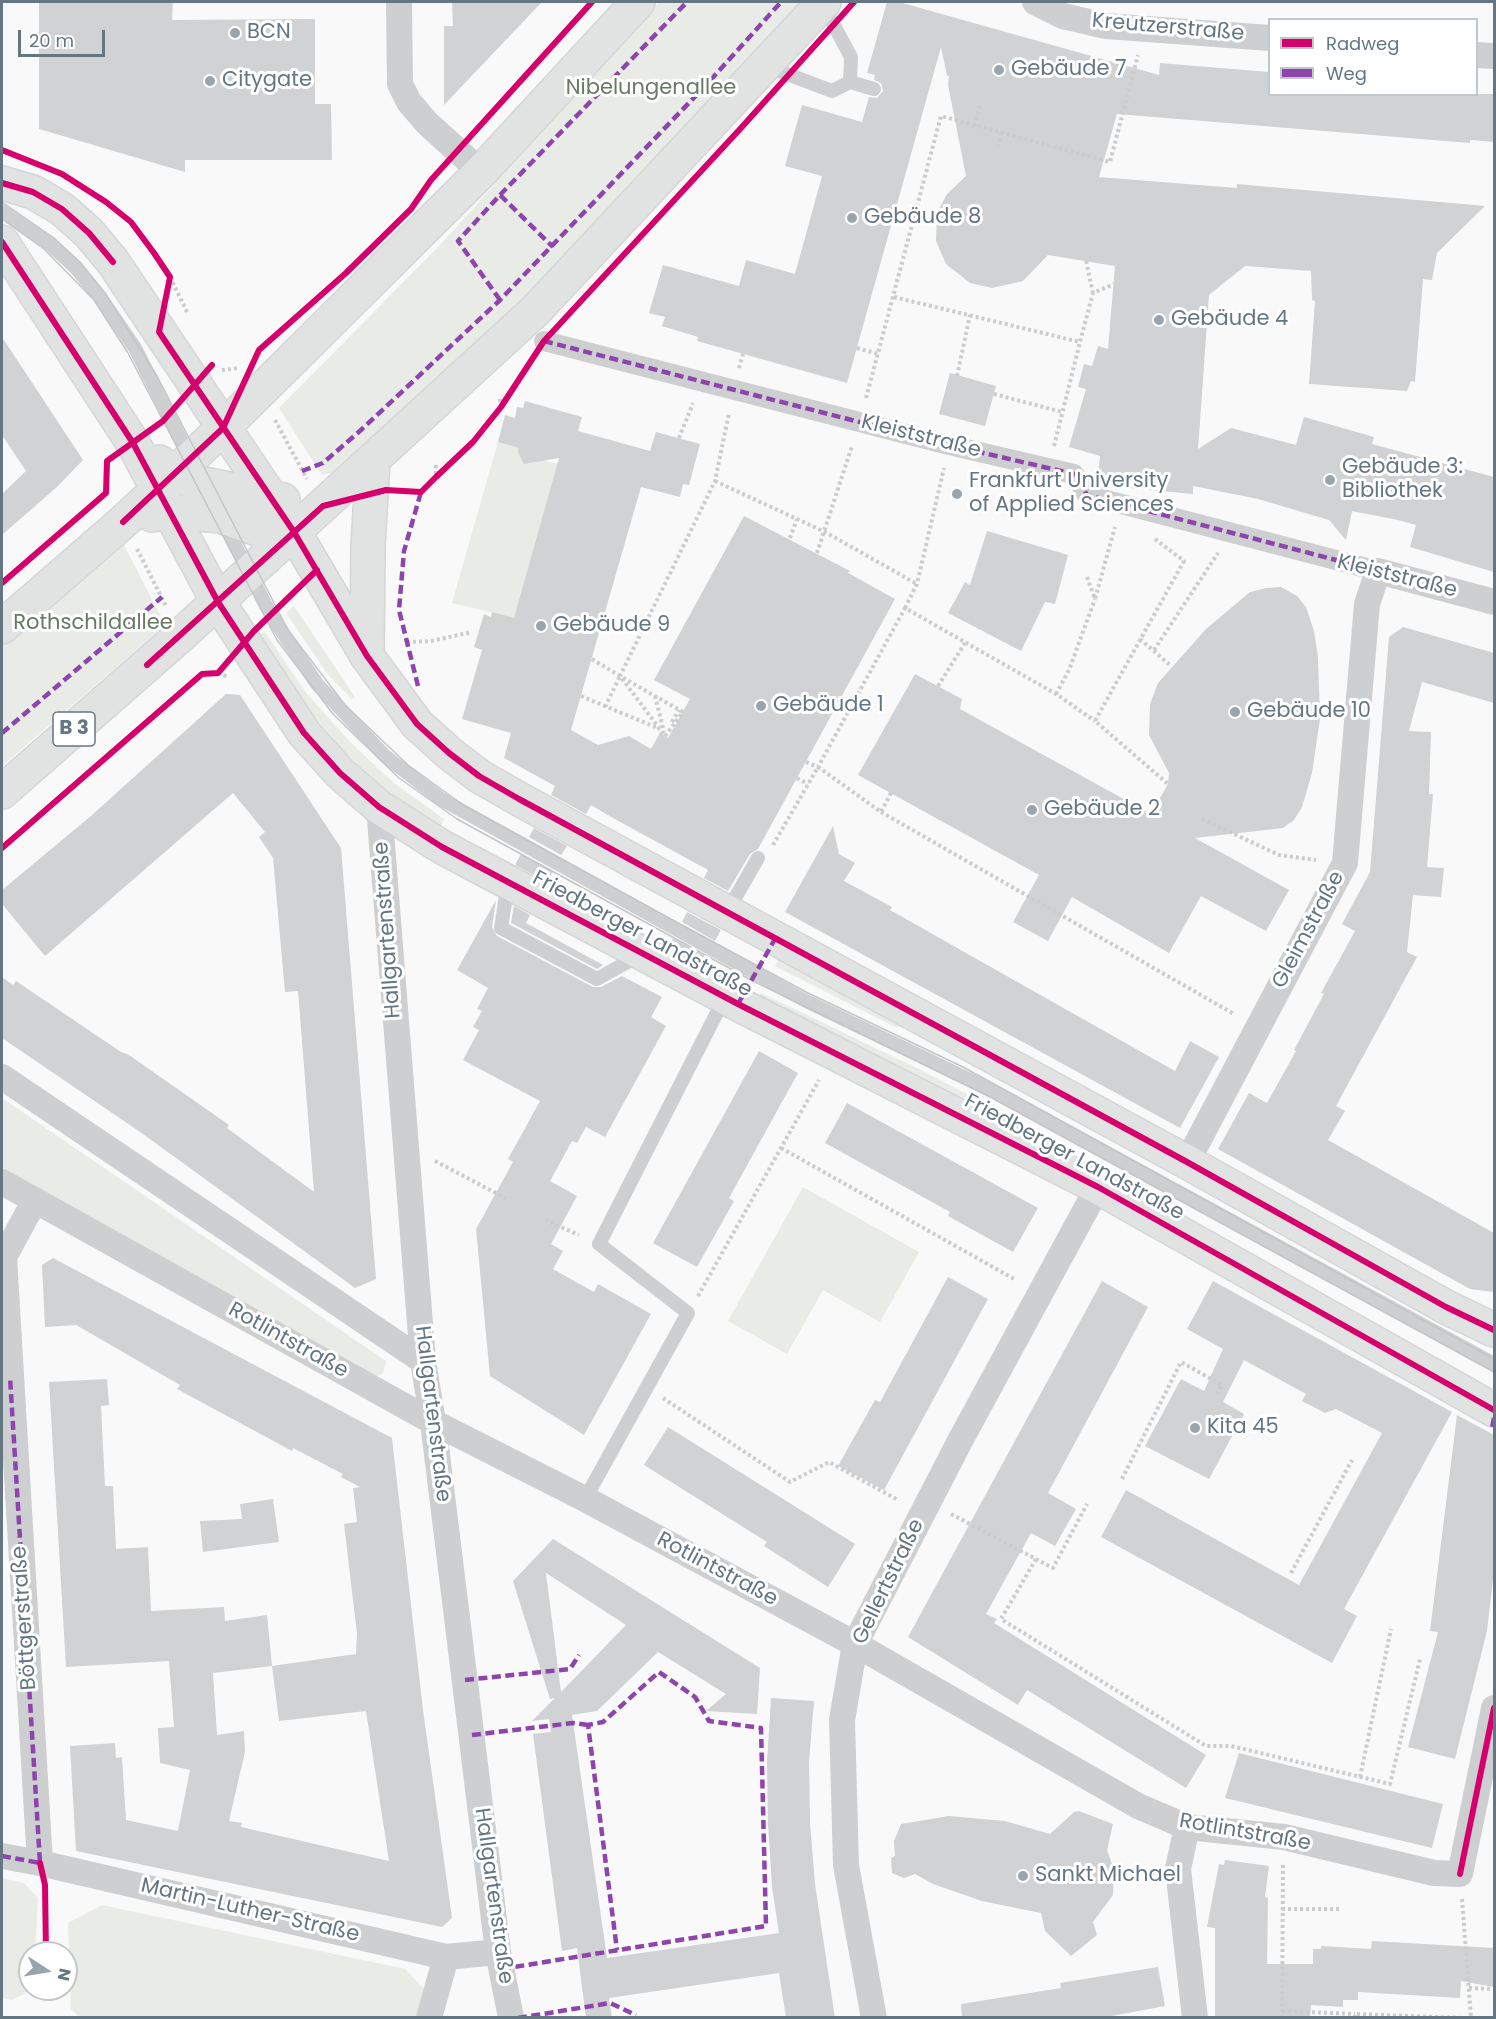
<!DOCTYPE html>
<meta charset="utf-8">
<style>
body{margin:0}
#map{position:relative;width:1496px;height:2019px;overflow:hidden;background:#f9f9f9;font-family:Poppins,sans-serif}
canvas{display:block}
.frame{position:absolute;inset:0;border:3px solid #657683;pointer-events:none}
.legend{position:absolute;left:1268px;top:18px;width:210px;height:78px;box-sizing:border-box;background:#fff;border:2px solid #c1c8cd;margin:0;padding:8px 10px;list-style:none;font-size:18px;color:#657683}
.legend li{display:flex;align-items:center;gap:12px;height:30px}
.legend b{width:30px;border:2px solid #c1c8cd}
.north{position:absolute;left:18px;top:1941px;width:60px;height:60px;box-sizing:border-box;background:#fff;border:2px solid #c1c8cd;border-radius:50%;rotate:102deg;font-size:16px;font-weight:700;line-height:24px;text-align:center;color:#657683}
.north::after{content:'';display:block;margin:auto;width:21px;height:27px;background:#99a4ac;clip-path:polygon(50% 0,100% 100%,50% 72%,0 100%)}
.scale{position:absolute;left:18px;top:30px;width:87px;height:27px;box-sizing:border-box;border:3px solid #657683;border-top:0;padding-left:8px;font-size:18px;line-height:21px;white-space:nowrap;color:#657683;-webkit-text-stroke:4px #fff;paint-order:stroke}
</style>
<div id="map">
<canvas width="1496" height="2019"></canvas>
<div class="frame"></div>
<ul class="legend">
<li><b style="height:8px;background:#d6006c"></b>Radweg</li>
<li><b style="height:8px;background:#8e44ad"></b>Weg</li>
</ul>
<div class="north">N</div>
<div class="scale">20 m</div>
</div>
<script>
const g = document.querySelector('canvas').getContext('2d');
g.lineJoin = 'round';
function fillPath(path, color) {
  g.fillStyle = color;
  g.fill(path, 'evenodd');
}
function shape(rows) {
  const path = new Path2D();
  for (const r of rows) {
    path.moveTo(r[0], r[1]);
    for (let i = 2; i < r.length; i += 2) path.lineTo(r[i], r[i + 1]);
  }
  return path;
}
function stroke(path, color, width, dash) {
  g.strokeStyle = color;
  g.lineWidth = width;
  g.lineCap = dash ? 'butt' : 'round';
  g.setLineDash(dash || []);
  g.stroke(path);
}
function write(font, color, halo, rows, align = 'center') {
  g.font = font + ' Poppins,sans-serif';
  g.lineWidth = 6;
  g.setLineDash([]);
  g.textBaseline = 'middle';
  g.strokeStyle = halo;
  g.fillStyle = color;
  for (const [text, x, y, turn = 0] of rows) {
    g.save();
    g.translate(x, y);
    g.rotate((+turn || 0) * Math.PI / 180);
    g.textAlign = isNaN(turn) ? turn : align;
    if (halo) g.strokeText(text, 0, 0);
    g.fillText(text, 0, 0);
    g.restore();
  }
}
const green = shape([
 [659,2,807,2,551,279,344,470,322,475,279,408,441,244],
 [498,442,519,448,524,462,532,463,538,459,558,464,514,618,452,603],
 [120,537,165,625,2,766,2,641],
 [294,606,355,697,352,699,329,676,286,613],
 [265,632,307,694,352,744,394,783,444,819,439,829,387,793,344,751,301,701,257,636],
 [779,957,903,1021,902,1026,895,1027,775,966],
 [761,993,917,1068,1062,1144,1057,1154,754,1003],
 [2,1098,386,1361,383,1373,372,1379,2,1173],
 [803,1187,919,1252,880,1322,823,1290,787,1354,728,1321],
 [2,1878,24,1883,38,1898,35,1953,30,1953,30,1989,33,1989,12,2000,2,1998],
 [102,1905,405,1969,426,1991,416,2017,79,2017,71,2009,68,1923]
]);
const building = shape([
 [39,2,173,2,172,20,315,19,315,104,331,104,332,160,185,160,185,172,39,129],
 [452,2,542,2,444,105,444,26,453,26],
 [887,2,899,2,1159,75,1160,63,1269,72,1269,94,1494,94,1494,142,1470,140,1470,143,1117,114,1099,177,1237,188,1237,184,1485,206,1437,253,1432,280,1423,279,1415,382,1411,381,1407,391,1309,384,1315,301,1312,300,1311,271,1245,266,1209,295,1198,449,1231,428,1296,445,1304,417,1374,437,1372,444,1494,477,1494,572,1410,547,1416,525,1398,520,1352,511,1346,540,1329,520,1258,499,1193,486,1193,494,1097,485,1100,456,1069,447,1086,389,1078,387,1084,364,1092,366,1098,346,1108,349,1115,266,1048,255,1023,281,992,288,970,283,946,264,936,241,937,213,947,194,966,176,948,85,949,76,947,76,941,47,847,383,697,341,698,337,662,326,665,317,649,313,663,265,739,286,746,260,795,274,822,176,785,166,802,105,862,122,869,97,877,98,883,91,881,83,874,80,875,75,867,73],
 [2,337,83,460,58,486,2,535,2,494,26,471,2,435],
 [950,373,996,386,985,426,939,414],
 [525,401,582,417,578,431,650,451,656,432,700,444,689,485,683,484,680,497,641,487,571,730,598,745,629,736,651,749,660,733,668,738,690,699,654,680,744,516,850,571,848,573,895,599,758,849,750,854,728,891,704,878,708,870,613,818,591,805,586,814,551,795,555,786,504,758,511,733,462,719,482,650,474,647,484,614,491,617,492,612,514,618,559,458,524,464,518,452,519,448,498,442,505,415,515,418,517,407,523,408],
 [987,531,1068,555,1055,604,1045,602,1021,651,948,613,965,582,970,585],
 [1281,587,1297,596,1306,607,1314,631,1318,657,1320,719,1312,773,1302,807,1294,820,1283,828,1195,838,1289,890,1266,931,1201,896,1169,953,1072,897,1048,941,1013,922,1039,875,858,775,915,674,962,699,960,709,1151,814,1168,784,1169,773,1149,735,1150,704,1158,683,1206,629,1250,592,1266,588],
 [1403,627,1494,653,1494,703,1422,682,1409,731,1431,732,1429,794,1433,794,1427,867,1444,868,1441,897,1413,895,1407,952,1417,957,1336,1106,1345,1111,1328,1140,1494,1233,1494,1292,1470,1289,1218,1149,1249,1093,1267,1103,1296,1051,1294,1050,1324,994,1321,993,1355,931,1342,924,1370,872,1389,637],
 [226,694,240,695,341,848,376,1279,355,1288,143,1134,2,1038,2,977,13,985,16,981,121,1052,129,1055,229,1125,227,1128,314,1192,298,991,285,992,273,858,259,837,265,832,233,793,45,956,2,904,2,890,92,815],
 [833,826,839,854,855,863,844,881,892,907,890,910,1175,1071,1190,1041,1219,1057,1180,1128,785,912],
 [534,828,567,846,561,855,529,837],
 [521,854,553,871,547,882,515,865],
 [496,900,492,927,497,936,593,987,601,987,622,976,662,997,651,1017,666,1026,605,1137,586,1127,577,1143,572,1141,550,1181,577,1196,551,1244,563,1251,553,1269,594,1292,598,1284,651,1314,584,1435,490,1376,476,1229,513,1162,508,1159,540,1101,463,1060,479,1030,473,1027,482,1011,477,1009,488,988,457,970],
 [514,906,530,915,526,923,603,965,597,969,511,923],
 [687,912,721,930,715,941,682,922],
 [673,938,707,957,703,964,669,946],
 [759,1051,798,1073,729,1198,734,1201,697,1267,653,1243],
 [847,1103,1038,1208,1013,1252,948,1216,950,1212,825,1143],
 [53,1258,392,1438,423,1710,452,1918,442,1927,76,1851,70,1746,115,1743,116,1758,122,1757,126,1820,178,1831,190,1770,160,1763,158,1728,174,1727,169,1661,66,1667,49,1382,107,1379,109,1405,101,1406,105,1486,113,1486,116,1549,148,1547,151,1611,224,1607,225,1621,267,1615,272,1666,213,1673,217,1735,244,1731,245,1752,229,1821,242,1823,241,1827,389,1861,366,1711,279,1721,272,1666,356,1654,357,1634,344,1524,357,1522,353,1488,360,1487,341,1477,343,1474,293,1448,292,1451,177,1389,180,1385,76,1325,45,1327,42,1265],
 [948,1277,988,1299,884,1490,838,1466,875,1400,880,1402],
 [1102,1281,1148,1307,1048,1493,1076,1509,1055,1546,1031,1533,986,1614,997,1619,994,1623,1206,1755,1186,1788,1027,1690,1018,1705,908,1637],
 [1213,1281,1452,1412,1344,1609,1357,1616,1332,1663,1101,1537,1126,1490,1299,1585,1382,1433,1336,1409,1325,1413,1302,1401,1306,1394,1244,1360,1223,1402,1244,1414,1209,1479,1145,1446,1181,1379,1204,1391,1223,1349,1187,1329],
 [1457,1415,1494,1435,1494,1571,1487,1631,1455,1759,1408,1747,1438,1632,1430,1631],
 [668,1427,855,1544,828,1587,764,1546,767,1542,644,1465],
 [273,1499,279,1542,203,1552,200,1521,242,1519,240,1504],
 [553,1539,760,1668,757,1714,706,1711,726,1694,658,1652,597,1711,572,1715,607,1958,779,1933,772,1887,768,1823,767,1763,771,1698,814,1701,809,1762,810,1822,815,1884,835,2018,786,2018,779,1973,609,1998,612,2018,586,2018,577,1948,562,1951,533,1734,551,1732,549,1719,532,1721,555,1698,550,1699,513,1581],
 [546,1573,626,1625,561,1692],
 [1239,1753,1443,1804,1432,1848,1225,1798],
 [1079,1811,1113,1824,1107,1850,1114,1869,1113,1895,1093,1922,1097,1935,1071,1956,1045,1931,1041,1913,982,1901,933,1884,915,1874,904,1878,892,1873,891,1858,895,1856,894,1841,901,1824,949,1816,1005,1821,1050,1834,1074,1812],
 [1225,1860,1269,1866,1265,1897,1268,1898,1267,1964,1313,1964,1313,1949,1321,1949,1321,1946,1371,1949,1372,1941,1494,1948,1494,1987,1461,1981,1460,1998,1358,1992,1358,2000,1343,2000,1343,2007,1311,2005,1310,2018,1215,2018,1215,1928,1207,1927,1219,1864,1224,1865],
 [1158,1967,1165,2006,1101,2018,962,2018,961,2004,1061,1988,1060,1983]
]);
const path = shape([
 [975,126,980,105],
 [998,147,1001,133],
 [1086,261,1093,293],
 [170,277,188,314],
 [894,297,1080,342,1093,293,1114,284],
 [857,348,878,354],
 [739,368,743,354],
 [222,370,238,368],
 [957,376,970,315],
 [994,394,1062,412],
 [866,398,941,116,1110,162,1138,55],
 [500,399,501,407],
 [275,420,307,479],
 [679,438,693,403],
 [1054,446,1080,342],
 [436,465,436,477],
 [715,481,825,532,917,584],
 [790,538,797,519],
 [1155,539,1184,561,1095,721,1168,784],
 [137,549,166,606],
 [817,553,852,446],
 [1087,577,1095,599,1115,527],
 [905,608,917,584,944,468],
 [1140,639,1171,666],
 [407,642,431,641,472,632],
 [1154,650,1218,553],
 [592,659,620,676,665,736],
 [218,673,228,677],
 [938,686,965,643],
 [1056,694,1069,670,1095,599],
 [581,696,660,729],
 [655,696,664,732],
 [605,707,620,676],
 [672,722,679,710],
 [665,736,683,712,620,676,715,481,729,413],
 [806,762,818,767,905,608,1056,694,1095,721],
 [797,778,808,784],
 [881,812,1234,1014],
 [1202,819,1279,855,1316,860],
 [773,845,818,767,881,812,891,793],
 [781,1148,1016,1280],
 [435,1161,509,1200],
 [545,1220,579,1235],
 [698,1296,819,1080],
 [663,1398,790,1482,829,1462,898,1500],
 [1122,1479,1181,1362,1222,1385,1217,1393],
 [951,1514,1053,1568,1087,1504],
 [1036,1559,1001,1619,1206,1746,1231,1746,1390,1784,1420,1659],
 [1291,1573,1352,1460],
 [1360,1777,1391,1629],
 [1462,1899,1471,2018],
 [1282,1909,1342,1909],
 [1469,1988,1494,1989],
 [1282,2011,1355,2014],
 [1282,2018,1283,1865],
 [1355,2018,1355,2014,1465,2018]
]);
const service = shape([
 [823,5,851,57,850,82],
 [766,66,832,91,850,82,874,89],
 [2,211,50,244,75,267,100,297,135,348,191,460],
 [223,522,271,615,317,684,385,756,441,799,802,999,995,1092,1494,1364],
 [508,883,501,928,597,979,642,954],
 [727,912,758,858],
 [585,1499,688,1313,599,1244,725,997]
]);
const pedestrian = shape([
 [544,341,949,445,1074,474,1087,495,1378,571]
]);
const minor = shape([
 [399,2,400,84,409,102,427,123,481,172],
 [1035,2,1063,16,1106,26,1270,38],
 [1476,55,1494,56],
 [379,807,423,1361,433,1422,498,1952,511,2018],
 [2,1077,423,1361],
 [1187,1162,1345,863,1367,604,1378,571,1494,602],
 [2,1182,433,1422,585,1499,855,1644,1138,1806,1187,1827,1284,1837,1434,1873,1460,1874,1494,1708],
 [35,1200,4,1257,40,1863],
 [1187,1827,1178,1869,1195,2018],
 [2,1856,40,1863,446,1957,498,1952],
 [429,2018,446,1957],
 [874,2018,846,1865,842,1720,855,1644,961,1439,1098,1187]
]);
const primary = shape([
 [2,183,33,192,62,209,89,233,113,262,294,532,367,656,417,724,449,753,479,776,519,799,1187,1162,1446,1307,1494,1330],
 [2,242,133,443,218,602,304,733,340,773,379,807,442,847,738,1004,1098,1187,1494,1410],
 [159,462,175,474,194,482,283,500],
 [152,515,169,511,220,516,260,530,294,532],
 [2,627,123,522,223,428,481,172,638,2],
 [367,654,368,546,373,460],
 [2,792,180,636,535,311,824,2]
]);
const tram = shape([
 [2,202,54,238,80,262,105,293,157,376,288,630,345,705,408,765,463,805,669,918,806,992,963,1067,1494,1359],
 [2,219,44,249,94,300,128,353,277,640,333,714,399,778,457,819,751,980,992,1098,1494,1372]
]);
const quiet = shape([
 [500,195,687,2],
 [500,300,458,241,500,195,553,247],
 [544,341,949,445,1074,474,1087,495,1378,571],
 [302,471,323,463,361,430,500,300,708,83,781,2],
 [418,686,399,610,404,551,421,492,424,489],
 [2,733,162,597],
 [738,1004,775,939],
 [1494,1418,1492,1428,1494,1429],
 [465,1680,570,1669,579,1655],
 [472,1735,573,1723,588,1725],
 [2,1856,40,1863,10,1377],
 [502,1969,766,1926,761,1728,709,1721,695,1697,659,1672,603,1722,588,1725,617,1950],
 [518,2018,610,2003,636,2015]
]);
const cycleway = shape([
 [2,150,62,174,106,202,131,222,154,253,170,277,159,332,294,532,367,656,417,724,449,753,479,776,519,799,1187,1162,1446,1307,1494,1330],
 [2,183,33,192,62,209,89,233,113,262],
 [2,242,133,443,218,602,304,733,340,773,379,807,442,847,738,1004,1098,1187,1494,1410],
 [123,522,223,428,259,350,346,273,411,209,431,180,592,2],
 [2,583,106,493,107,461,163,421,212,365],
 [147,665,323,506,386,490,421,492,436,477,473,442,501,407,544,341,741,128,854,2],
 [2,848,202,674,218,673,254,631,317,570],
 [40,1863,45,1885,46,1953],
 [1460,1874,1494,1708]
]);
const markers = [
 [235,33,6,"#99a4ac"],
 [999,70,6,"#99a4ac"],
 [210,81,6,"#99a4ac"],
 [852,218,6,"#99a4ac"],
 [1159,320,6,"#99a4ac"],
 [1330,480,6,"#99a4ac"],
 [957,494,6,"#99a4ac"],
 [541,626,6,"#99a4ac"],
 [761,706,6,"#99a4ac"],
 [1235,712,6,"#99a4ac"],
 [1032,810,6,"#99a4ac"],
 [1195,1428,6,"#99a4ac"],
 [1023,1876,6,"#99a4ac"]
];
const shields = [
 [74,729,42]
];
const shieldNames = [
 ["B 3",74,729]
];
const streetNames = [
 ["Kreutzerstraße",1168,28,5],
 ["Kleiststraße",921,437,14],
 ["Kleiststraße",1397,577,14],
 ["Hallgartenstraße",388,930,-94],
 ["Gleimstraße",1309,930,-62],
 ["Friedberger Landstraße",642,935,28],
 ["Friedberger Landstraße",1074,1158,28],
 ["Rotlintstraße",288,1341,29],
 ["Hallgartenstraße",432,1414,83],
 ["Rotlintstraße",717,1570,28],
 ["Gellertstraße",889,1582,-64],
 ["Böttgerstraße",25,1618,-94],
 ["Rotlintstraße",1245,1833,10],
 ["Hallgartenstraße",493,1896,82],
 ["Martin-Luther-Straße",250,1911,13]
];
const poiNames = [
 ["BCN",247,33],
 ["Gebäude 7",1011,70],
 ["Citygate",222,81],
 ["Gebäude 8",864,218],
 ["Gebäude 4",1171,320],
 ["Gebäude 3:",1342,468],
 ["Bibliothek",1342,492],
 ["Frankfurt University",969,482],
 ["of Applied Sciences",969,506],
 ["Gebäude 9",553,626],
 ["Gebäude 1",773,706],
 ["Gebäude 10",1247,712],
 ["Gebäude 2",1044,810],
 ["Kita 45",1207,1428],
 ["Sankt Michael",1035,1876]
];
const parkNames = [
 ["Nibelungenallee",651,89],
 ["Rothschildallee",93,624]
];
fillPath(green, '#e8ebe6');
fillPath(building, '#d0d2d3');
stroke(primary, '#d5d6d7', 36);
stroke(path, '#cbcccd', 4, [3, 3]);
stroke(service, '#cecfd0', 14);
stroke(pedestrian, '#cecfd0', 20);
stroke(minor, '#cecfd0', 26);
stroke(primary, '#e1e2e2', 33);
stroke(tram, '#c3c5c6', 1.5);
stroke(quiet, '#8e44ad', 4.5, [9, 4.5]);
stroke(cycleway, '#d6006c', 6);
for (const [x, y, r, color] of markers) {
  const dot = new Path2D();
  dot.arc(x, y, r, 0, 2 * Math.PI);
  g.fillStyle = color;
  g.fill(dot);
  stroke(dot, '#fff', 2);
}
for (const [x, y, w] of shields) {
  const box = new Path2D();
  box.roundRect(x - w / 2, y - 17, w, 34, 4.5);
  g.fillStyle = '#fff';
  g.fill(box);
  stroke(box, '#657683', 1.5);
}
write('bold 20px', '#657683', null, shieldNames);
write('21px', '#657683', '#fff', streetNames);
write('21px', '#657683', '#fff', poiNames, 'left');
write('21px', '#687a64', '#fff', parkNames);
</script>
